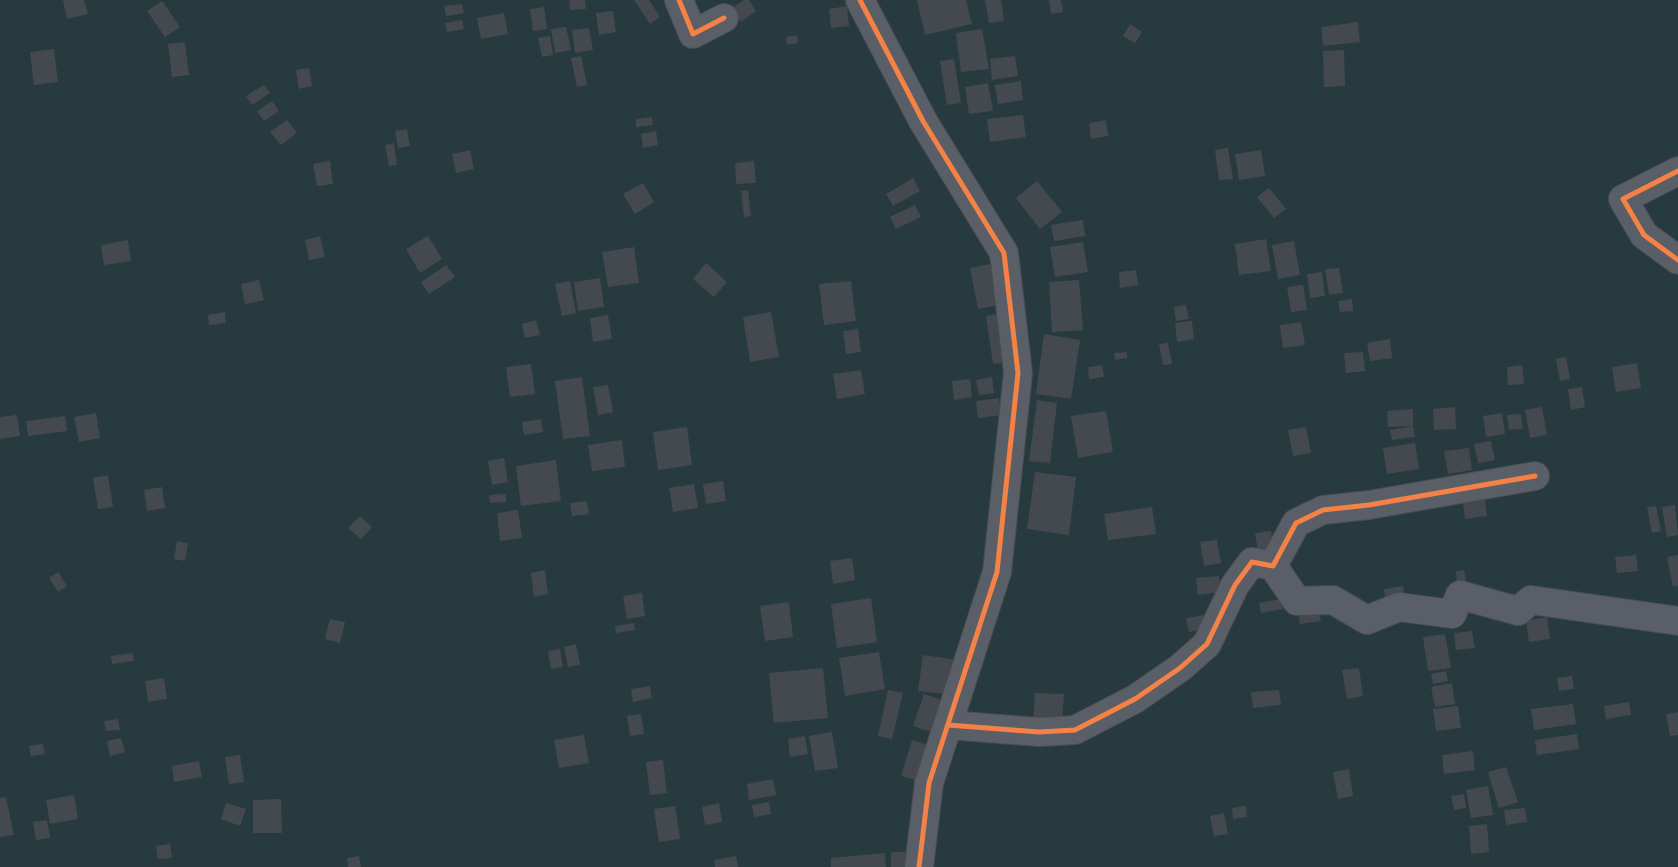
<!DOCTYPE html>
<style>
body{margin:0}
canvas{display:block;background:#2a3038}
</style>
<canvas width="1678" height="867"></canvas>
<script>
const g = document.querySelector('canvas').getContext('2d');
g.lineJoin = 'round';
function fillPath(path, color) {
  g.fillStyle = color;
  g.fill(path, 'evenodd');
}
function shape(rows) {
  const path = new Path2D();
  for (const r of rows) {
    path.moveTo(r[0], r[1]);
    for (let i = 2; i < r.length; i += 2) path.lineTo(r[i], r[i + 1]);
  }
  return path;
}
function stroke(path, color, width, dash) {
  g.strokeStyle = color;
  g.lineWidth = width;
  g.lineCap = dash ? 'butt' : 'round';
  g.setLineDash(dash || []);
  g.stroke(path);
}
const green = shape([
 [0,0,1678,0,1678,867,0,867]
]);
const building = shape([
 [63,0,84,0,88,14,67,19],
 [569,0,585,0,586,9,570,10],
 [634,0,649,0,660,17,650,24],
 [744,0,749,0,756,11,741,22,731,9],
 [917,0,966,0,972,24,925,35],
 [985,0,1001,0,1004,21,989,23],
 [1049,0,1061,0,1063,12,1051,14],
 [162,1,180,27,165,37,147,11],
 [462,4,464,13,446,16,444,6],
 [847,6,849,26,831,28,829,9],
 [544,7,547,29,533,31,530,9],
 [613,11,616,32,599,35,596,13],
 [504,13,508,34,481,39,477,18],
 [462,20,464,29,447,32,445,23],
 [1358,22,1360,42,1323,46,1321,27],
 [1130,24,1142,32,1135,43,1123,36],
 [566,27,571,50,555,53,551,29],
 [589,28,593,50,575,53,572,30],
 [982,29,989,69,961,72,956,33],
 [797,35,798,43,787,45,786,37],
 [550,36,553,55,542,57,538,38],
 [185,42,189,75,172,77,168,44],
 [54,49,58,82,34,85,30,52],
 [1344,50,1345,86,1324,87,1323,51],
 [581,56,587,85,577,87,571,58],
 [1015,56,1018,76,992,80,990,59],
 [954,59,961,103,947,105,940,61],
 [309,68,312,86,299,89,296,70],
 [1021,81,1023,100,998,104,995,85],
 [988,83,993,111,969,114,965,87],
 [264,85,270,93,252,105,246,96],
 [272,101,279,111,264,121,257,111],
 [1023,115,1026,137,990,142,987,119],
 [652,117,653,125,636,127,636,119],
 [287,120,297,133,281,145,270,132],
 [1106,120,1108,136,1091,139,1089,123],
 [407,129,410,146,398,148,395,131],
 [656,131,658,145,643,148,641,134],
 [394,143,397,165,389,166,385,145],
 [1228,148,1233,179,1219,180,1215,150],
 [470,150,474,169,456,173,452,154],
 [1261,150,1265,176,1239,180,1235,154],
 [330,161,333,184,317,186,313,164],
 [754,161,756,183,736,184,735,163],
 [913,178,920,191,893,206,886,194],
 [1037,181,1062,212,1040,229,1016,198],
 [643,183,654,202,635,214,623,194],
 [1269,188,1286,209,1274,218,1257,197],
 [748,190,751,216,744,217,741,191],
 [915,205,921,217,896,229,890,217],
 [1083,220,1085,236,1054,241,1051,225],
 [320,236,325,257,309,260,305,240],
 [428,236,442,259,420,273,406,249],
 [1266,239,1271,271,1239,275,1235,244],
 [128,240,131,261,104,265,101,245],
 [1294,241,1300,275,1278,279,1272,245],
 [1083,242,1088,272,1055,277,1050,247],
 [634,247,639,283,608,287,602,252],
 [706,263,727,282,714,297,693,279],
 [990,264,999,305,978,309,970,268],
 [446,265,455,277,429,294,421,282],
 [1339,268,1343,293,1329,295,1325,269],
 [1136,270,1138,285,1120,288,1119,272],
 [1322,272,1325,296,1310,298,1307,274],
 [600,278,604,307,578,311,574,282],
 [259,280,264,300,245,304,241,284],
 [1079,280,1083,330,1052,332,1049,282],
 [570,281,576,313,562,316,555,284],
 [851,281,856,321,824,325,819,284],
 [1303,285,1307,310,1291,312,1287,287],
 [1352,299,1353,311,1340,312,1338,301],
 [1186,305,1189,319,1176,321,1174,307],
 [225,312,226,323,209,325,208,315],
 [771,312,779,357,750,362,743,317],
 [1004,313,1010,362,993,364,986,316],
 [608,315,612,339,593,342,590,318],
 [536,320,540,335,525,338,522,324],
 [1192,321,1194,339,1177,342,1175,323],
 [1301,322,1305,345,1283,348,1280,325],
 [858,329,861,352,846,354,843,331],
 [1044,334,1080,340,1071,399,1036,394],
 [1390,339,1392,358,1370,361,1367,343],
 [1168,343,1172,364,1163,365,1159,344],
 [1127,352,1127,358,1115,360,1114,353],
 [1363,352,1365,371,1346,373,1344,353],
 [1566,357,1570,379,1560,381,1556,359],
 [1637,363,1641,388,1616,392,1612,367],
 [531,364,535,394,510,397,506,367],
 [1102,365,1104,377,1089,379,1088,367],
 [1522,365,1524,384,1508,385,1507,367],
 [861,370,865,394,837,399,833,374],
 [582,377,590,436,563,439,555,381],
 [992,377,994,393,979,395,976,380],
 [970,379,972,397,954,400,952,381],
 [608,385,613,412,598,415,593,387],
 [1582,387,1585,407,1571,410,1568,389],
 [999,398,1001,415,978,418,976,401],
 [1037,400,1057,403,1050,463,1029,461],
 [1455,407,1456,429,1434,430,1433,409],
 [1542,407,1547,435,1530,438,1525,410],
 [1413,409,1413,426,1388,427,1387,411],
 [1106,411,1113,452,1078,458,1071,416],
 [96,413,100,438,79,442,74,417],
 [1502,413,1505,434,1486,437,1483,416],
 [1521,414,1523,429,1509,430,1507,415],
 [17,415,20,436,0,439,0,417],
 [65,416,67,431,28,436,26,421],
 [541,419,543,432,524,435,522,422],
 [1413,426,1415,437,1392,440,1390,430],
 [687,427,692,465,658,470,653,432],
 [1306,427,1311,453,1293,456,1288,430],
 [622,440,625,467,592,471,588,445],
 [1491,441,1495,460,1478,463,1474,444],
 [1415,443,1419,469,1387,474,1383,448],
 [1469,448,1472,470,1448,474,1444,451],
 [504,458,508,482,492,485,488,461],
 [556,460,561,501,521,506,516,466],
 [1035,472,1076,477,1069,535,1027,529],
 [108,475,113,507,98,509,93,478],
 [723,481,726,501,706,504,703,484],
 [694,484,698,508,673,512,669,488],
 [162,487,165,508,147,511,144,490],
 [1484,493,1487,516,1465,519,1462,496],
 [506,494,506,502,490,503,489,495],
 [587,501,589,514,572,516,570,503],
 [1675,505,1678,535,1667,537,1662,507],
 [1656,506,1661,531,1652,533,1647,507],
 [1152,507,1156,534,1108,540,1104,514],
 [518,510,522,538,500,541,497,513],
 [360,516,372,527,361,539,348,528],
 [1271,531,1274,555,1259,557,1255,533],
 [1217,540,1221,563,1204,566,1200,542],
 [177,541,188,543,185,561,174,559],
 [1636,555,1638,571,1617,573,1615,557],
 [1678,555,1678,586,1673,587,1667,557],
 [852,558,855,580,833,584,830,561],
 [545,570,548,594,534,597,531,573],
 [1464,570,1466,582,1457,584,1456,571],
 [58,572,67,586,58,592,49,578],
 [1219,576,1221,592,1198,595,1196,578],
 [1403,586,1405,598,1386,601,1384,589],
 [642,593,645,616,627,619,623,596],
 [871,598,877,642,837,648,831,604],
 [1281,599,1283,609,1261,613,1259,603],
 [789,602,793,637,765,641,760,606],
 [1318,606,1321,621,1300,624,1298,609],
 [1211,614,1214,627,1189,632,1186,618],
 [1547,617,1550,639,1529,642,1526,621],
 [330,619,345,622,340,643,325,639],
 [634,623,635,630,616,633,615,626],
 [1472,631,1475,648,1456,650,1454,633],
 [1445,634,1451,668,1428,671,1423,637],
 [576,644,580,665,568,667,564,647],
 [560,649,563,667,551,669,548,651],
 [879,652,885,689,845,696,839,658],
 [133,653,134,661,112,664,111,656],
 [923,655,958,660,953,695,918,691],
 [823,668,828,718,774,723,769,673],
 [1359,668,1363,696,1347,699,1342,670],
 [1446,671,1448,681,1433,684,1431,674],
 [1572,676,1574,689,1559,691,1557,678],
 [164,678,167,699,148,702,145,681],
 [1452,683,1455,704,1435,707,1431,687],
 [650,686,652,698,633,702,631,689],
 [888,690,903,693,892,739,878,736],
 [1279,690,1281,705,1253,708,1251,692],
 [1035,693,1064,694,1062,721,1033,719],
 [924,694,945,701,934,733,913,726],
 [1629,702,1631,715,1606,719,1604,706],
 [1573,704,1576,724,1534,730,1531,709],
 [1458,706,1461,728,1436,731,1433,709],
 [1678,712,1678,735,1670,736,1666,714],
 [641,714,644,734,630,736,627,716],
 [118,719,120,730,106,731,104,721],
 [832,732,838,768,815,771,809,736],
 [1577,734,1579,749,1537,755,1535,740],
 [584,735,589,763,559,768,554,740],
 [805,736,808,754,790,757,788,739],
 [121,738,125,752,110,756,107,741],
 [912,740,931,746,920,781,901,776],
 [43,744,45,754,31,756,29,746],
 [1473,751,1475,770,1444,774,1442,755],
 [240,755,244,782,229,784,225,757],
 [663,760,667,793,650,795,646,762],
 [199,761,202,777,174,782,172,766],
 [1506,767,1518,802,1499,808,1488,772],
 [1349,769,1353,796,1338,799,1333,772],
 [773,779,776,795,749,800,747,784],
 [1488,786,1493,815,1471,818,1466,790],
 [1464,794,1466,808,1454,810,1451,796],
 [74,795,78,819,50,824,46,800],
 [6,797,14,835,0,837,0,798],
 [281,799,282,833,253,833,253,800],
 [769,802,771,814,754,817,752,805],
 [226,803,246,809,240,826,221,819],
 [719,803,722,822,705,825,702,807],
 [675,806,680,839,659,842,654,809],
 [1246,806,1247,817,1233,819,1232,808],
 [1525,808,1527,822,1506,825,1504,810],
 [1224,813,1228,834,1214,836,1210,816],
 [47,820,50,838,36,840,33,822],
 [1487,824,1489,852,1471,854,1469,826],
 [170,844,172,858,158,859,156,846],
 [891,852,906,852,906,867,891,867],
 [885,853,886,867,831,867,831,858],
 [359,856,361,867,348,867,347,858],
 [736,856,738,867,715,867,714,860]
]);
const minor = shape([
 [679,0,693,34,724,18],
 [860,0,923,121,1004,253,1018,373,997,572,929,783,919,867],
 [1678,171,1623,199,1644,235,1678,260],
 [1273,566,1297,601,1333,600,1367,620,1399,607,1452,614,1460,595,1518,611,1531,600,1678,621],
 [948,725,1039,732,1075,730,1135,699,1180,668,1207,644,1235,585,1252,562,1273,566,1296,523,1323,510,1369,505,1535,476]
]);
const cycleway = shape([
 [679,0,693,34,724,18],
 [860,0,923,121,1004,253,1018,373,997,572,929,783,919,867],
 [1678,171,1623,199,1644,235,1678,260],
 [948,725,1039,732,1075,730,1135,699,1180,668,1207,644,1235,585,1252,562,1273,566,1296,523,1323,510,1369,505,1535,476]
]);
fillPath(green, '#273a3e');
fillPath(building, '#444950');
stroke(minor, '#484c53', 30);
stroke(minor, '#5a5e66', 28);
stroke(cycleway, '#f48246', 5);
</script>
